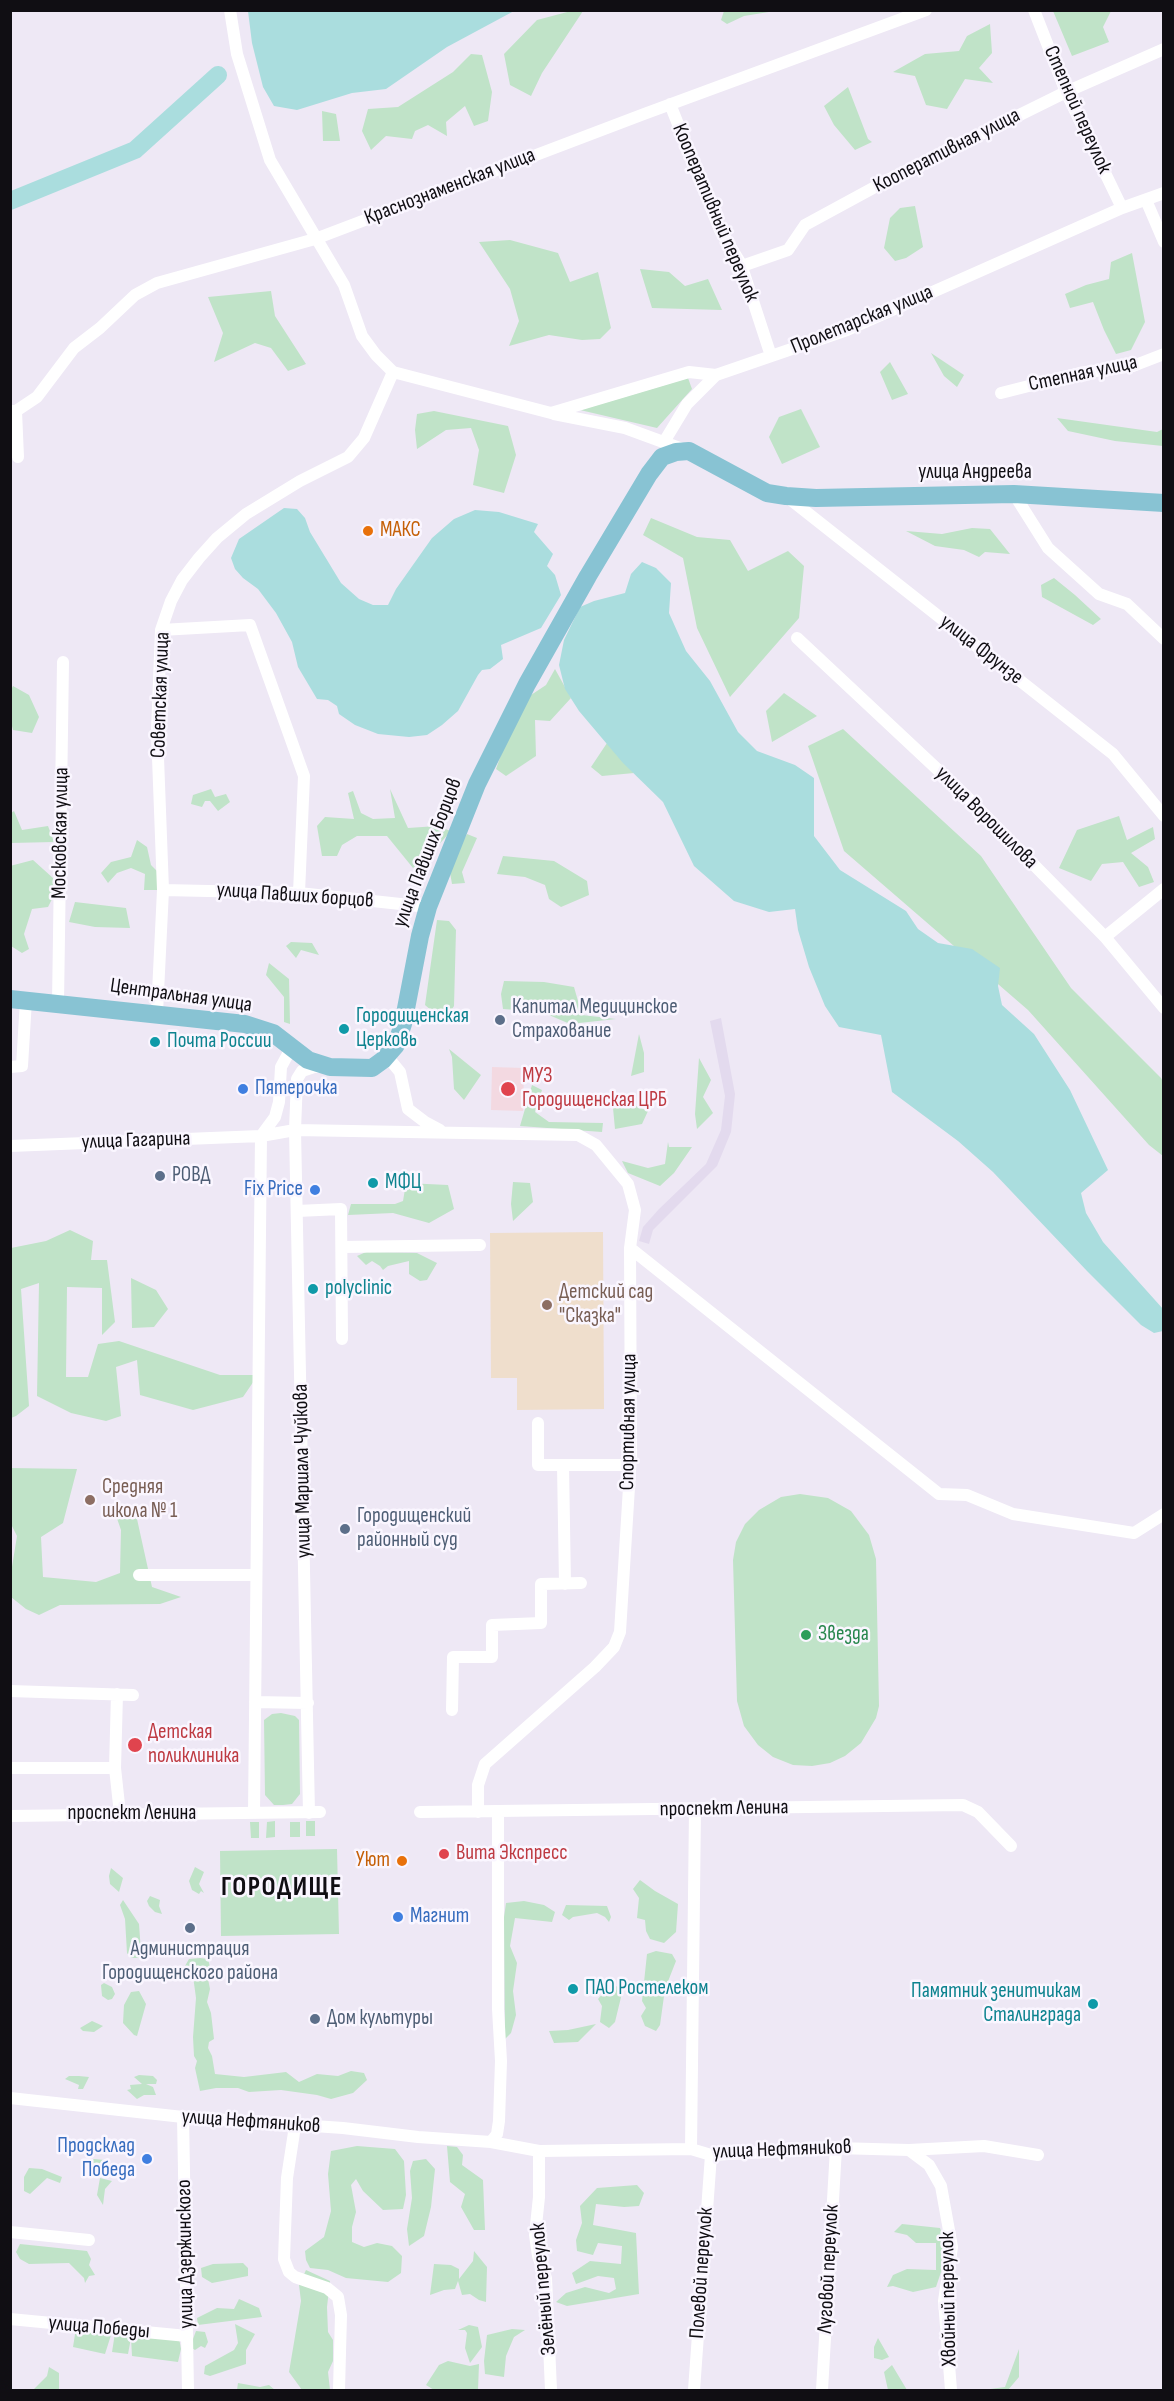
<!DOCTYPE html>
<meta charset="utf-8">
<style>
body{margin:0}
#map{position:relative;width:1174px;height:2401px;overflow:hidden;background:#eee8f5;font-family:"Sofia Sans Condensed",sans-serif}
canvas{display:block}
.frame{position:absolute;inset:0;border:12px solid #100e13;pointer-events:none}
</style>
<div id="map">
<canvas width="1174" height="2401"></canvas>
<div class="frame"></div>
</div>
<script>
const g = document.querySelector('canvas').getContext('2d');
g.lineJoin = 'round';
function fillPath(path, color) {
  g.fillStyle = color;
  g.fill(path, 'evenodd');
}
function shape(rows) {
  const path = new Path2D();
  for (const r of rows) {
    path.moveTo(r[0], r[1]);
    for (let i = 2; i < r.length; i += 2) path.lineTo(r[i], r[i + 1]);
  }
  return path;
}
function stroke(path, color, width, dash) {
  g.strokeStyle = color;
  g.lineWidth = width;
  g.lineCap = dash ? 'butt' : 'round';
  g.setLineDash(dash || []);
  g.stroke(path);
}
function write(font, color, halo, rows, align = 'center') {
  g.font = font + ' "Sofia Sans Condensed",sans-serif';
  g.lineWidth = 5;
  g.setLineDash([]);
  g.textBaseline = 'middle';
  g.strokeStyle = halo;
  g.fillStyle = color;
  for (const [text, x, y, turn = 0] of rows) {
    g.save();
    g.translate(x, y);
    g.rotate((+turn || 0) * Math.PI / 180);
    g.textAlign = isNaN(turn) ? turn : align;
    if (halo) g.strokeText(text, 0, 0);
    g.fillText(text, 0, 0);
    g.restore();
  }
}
const built = shape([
 [721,1018,735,1094,731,1132,717,1166,653,1230,649,1244,639,1241,643,1227,659,1209,706,1164,721,1130,725,1096,710,1021]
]);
const education = shape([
 [603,1232,604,1409,517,1410,517,1378,491,1378,490,1233]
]);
const medical = shape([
 [492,1067,524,1068,523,1111,491,1110]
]);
const green = shape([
 [571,11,583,11,542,73,531,96,510,85,504,54,537,20],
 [724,11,724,10,775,11,744,16,727,24,721,20],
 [1053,11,1111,11,1103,27,1109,42,1072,56],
 [990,24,992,53,979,68,993,83,965,79,947,109,926,105,915,76,893,72,925,54,959,51,967,36],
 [471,54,482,55,492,92,488,121,474,126,465,106,446,122,447,136,428,125,415,131,412,139,386,136,371,150,362,131,368,109,398,107,453,72],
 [848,87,868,139,872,142,855,150,834,125,824,106],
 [322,111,336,114,340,141,323,141],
 [915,206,923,247,906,258,895,261,884,248,890,218,900,208],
 [510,240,558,253,570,282,598,272,611,328,600,339,582,340,549,335,509,346,519,321,510,289,479,242],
 [1132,253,1145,322,1131,350,1116,354,1104,330,1093,302,1070,308,1065,294,1086,285,1109,279,1111,262],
 [640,269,669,272,685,286,708,279,722,310,652,308],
 [271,291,275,316,306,364,288,371,271,348,255,343,214,362,223,333,208,297],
 [931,353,964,375,957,387,944,376],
 [890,362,908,394,892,400,880,372],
 [688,378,692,389,657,428,580,410],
 [801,409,820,447,782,464,769,437,779,417],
 [434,411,508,426,516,455,504,493,473,485,479,450,471,428,446,430,417,449,415,430,417,414],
 [1057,418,1157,432,1163,429,1163,446,1115,441,1068,431],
 [651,518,697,537,730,540,748,571,788,551,804,566,799,618,730,697,697,628,683,558,643,535],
 [972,528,990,529,1010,554,985,552,979,557,964,550,935,546,906,531,942,534],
 [1054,578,1075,595,1101,619,1093,625,1042,597,1041,585],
 [555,669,571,698,550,721,535,720,536,756,506,776,496,769,513,721,531,695,546,685],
 [13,686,29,695,39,717,32,733,13,730,10,718,11,690],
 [784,693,817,716,772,742,766,711],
 [843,729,981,856,1071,988,1161,1078,1163,1082,1163,1156,1149,1145,1028,1010,844,851,808,746],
 [607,743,634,773,602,776,591,767],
 [211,789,215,797,226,794,230,802,218,811,210,801,205,801,202,807,191,804,193,795],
 [390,789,408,828,437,826,451,831,435,849,413,868,387,836,357,836,342,845,337,856,322,856,317,826,325,817,354,819,348,793,353,791,361,813,373,819,395,818],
 [14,811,22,830,48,826,54,842,11,843,11,813],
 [1119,816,1127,840,1153,827,1155,839,1131,853,1148,867,1154,882,1139,887,1123,862,1102,864,1091,881,1059,868,1077,830],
 [467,834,477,838,462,872,465,883,452,884,449,867],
 [137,840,147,847,151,865,158,872,163,890,144,890,145,874,131,868,117,873,108,883,101,873,111,862,131,857],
 [503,856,554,861,587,881,589,895,561,907,549,899,545,885,525,877,497,874],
 [33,860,53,878,55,893,48,907,32,909,24,934,29,949,22,953,11,946,10,866],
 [75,902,126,908,130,928,95,927,69,922],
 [437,920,449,921,456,930,454,1006,449,1014,433,1012,425,1005],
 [291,942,312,943,319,955,301,950,296,958,286,946],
 [269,963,289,979,290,1024,284,1022,284,997,266,975],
 [504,981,544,982,574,987,582,1015,616,1019,570,1024,542,1012,503,1009,501,994],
 [639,1034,644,1053,644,1072,631,1076],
 [449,1049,481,1075,464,1100,454,1089,452,1057],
 [699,1058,711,1080,703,1097,713,1113,697,1129,695,1114],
 [532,1085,542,1090,535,1112,549,1122,603,1123,602,1132,520,1126],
 [623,1100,648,1111,642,1124,615,1129,613,1108],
 [668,1142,669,1147,692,1147,674,1173,660,1186,628,1173,622,1161,648,1168,665,1164],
 [513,1182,530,1183,533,1202,513,1221,511,1204],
 [406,1183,448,1185,454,1209,429,1223,393,1213,348,1215,351,1204,395,1204,403,1201],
 [70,1230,93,1241,91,1260,107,1260,115,1322,102,1335,102,1288,67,1287,66,1377,88,1377,98,1344,119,1341,220,1375,258,1375,243,1397,193,1410,140,1395,137,1360,116,1367,121,1416,106,1421,71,1413,37,1396,39,1283,21,1289,29,1406,16,1416,11,1418,11,1248,46,1241],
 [366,1252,417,1253,437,1263,427,1280,420,1281,409,1274,409,1261,388,1266,383,1270,380,1266,372,1261,366,1265,357,1256],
 [131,1278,156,1290,168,1309,154,1327,132,1328],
 [11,1468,77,1469,63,1523,41,1537,43,1577,96,1582,120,1573,121,1530,113,1507,137,1519,152,1587,181,1597,160,1604,60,1605,39,1615,26,1609,11,1597,11,1573,17,1536,11,1524],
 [800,1494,828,1498,851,1511,869,1535,876,1559,879,1706,876,1718,861,1743,845,1756,830,1763,812,1766,793,1765,773,1757,758,1745,744,1726,737,1701,733,1560,736,1542,745,1524,759,1510,781,1497],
 [281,1713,295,1716,299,1720,300,1794,292,1804,283,1805,274,1805,265,1795,264,1720,272,1714],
 [275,1821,275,1837,266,1838,267,1822],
 [306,1821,315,1821,315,1836,306,1836],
 [250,1822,259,1822,259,1838,251,1838],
 [290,1822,300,1822,300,1837,290,1837],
 [337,1849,339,1934,221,1936,220,1851],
 [195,1867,204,1872,199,1884,204,1893,201,1891,199,1894,192,1890,189,1881],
 [111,1868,123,1878,119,1892,110,1884,109,1876],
 [640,1880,655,1891,678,1904,676,1932,664,1943,650,1939,646,1931,645,1920,637,1918,639,1898,633,1889],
 [150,1896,160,1900,159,1906,162,1914,155,1912,149,1906,147,1901],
 [123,1900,139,1924,141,1952,139,1958,131,1958,127,1953,125,1919,120,1905],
 [524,1901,544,1905,555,1912,552,1922,515,1918,510,1946,517,1963,513,1991,516,2015,511,2033,505,2039,504,1917,506,1903],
 [566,1905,607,1906,611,1917,609,1922,605,1917,597,1913,573,1917,569,1920,562,1915],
 [656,1951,672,1954,676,1961,665,1989,660,2025,656,2031,645,2026,641,2016,646,2008,642,2001,647,1954],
 [200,1958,208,1959,210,1967,208,1979,210,1989,207,2002,211,2013,214,2039,209,2042,208,2048,212,2056,215,2074,244,2077,286,2072,299,2082,317,2074,338,2076,351,2071,364,2073,367,2080,353,2093,331,2099,317,2095,281,2090,249,2092,238,2088,216,2088,200,2091,195,2068,197,2061,194,2056,193,2037,196,1998,193,1976,185,1966,189,1959],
 [104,1983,112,1987,115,1994,112,1999,108,2000,102,1996,101,1985],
 [611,1984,623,1989,615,2022,609,2028,600,2022,602,2006,598,1999],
 [139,1991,146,2004,137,2036,134,2035,123,2023,124,2005,131,1992],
 [92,2021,103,2026,94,2032,83,2031,80,2028],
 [596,2024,578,2042,554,2043,549,2031,568,2030],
 [139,2075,153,2076,157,2080,156,2084,146,2084,153,2087,156,2095,144,2095,137,2099,127,2090,131,2089,130,2085,142,2084,134,2077],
 [69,2076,79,2076,89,2077,83,2089,78,2089,79,2085,65,2079],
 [357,2146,395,2149,404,2161,406,2195,403,2209,383,2210,363,2191,356,2179,351,2185,356,2212,352,2227,352,2242,364,2247,377,2243,392,2246,402,2256,401,2273,388,2282,346,2278,328,2270,310,2268,306,2260,305,2251,324,2237,331,2211,328,2174,331,2151],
 [447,2146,457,2147,463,2155,462,2165,483,2180,485,2230,474,2230,461,2207,465,2194,450,2182],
 [94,2159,104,2160,101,2169,84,2171,85,2164],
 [426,2159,435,2169,431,2207,424,2236,409,2246,407,2229,412,2198,410,2171,413,2161],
 [29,2168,42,2169,62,2177,60,2183,47,2178,30,2194,24,2191,24,2177],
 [100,2178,112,2181,105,2189,103,2205,97,2195],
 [637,2185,644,2193,639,2206,624,2207,596,2204,593,2225,636,2233,639,2294,567,2306,556,2302,566,2293,585,2287,609,2293,616,2289,614,2278,598,2276,576,2284,572,2273,590,2261,621,2264,622,2246,598,2243,593,2255,577,2251,576,2240,582,2223,580,2206,597,2188],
 [902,2224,940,2228,945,2242,943,2266,936,2287,913,2292,893,2286,887,2287,893,2275,907,2269,936,2270,936,2243,916,2243,907,2235,894,2232],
 [20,2244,87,2251,91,2259,89,2265,95,2275,89,2276,85,2283,84,2278,69,2263,29,2264,20,2259,16,2252],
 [474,2251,487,2267,486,2302,479,2300,470,2294,462,2295,458,2281,455,2289,444,2290,430,2295,434,2264,451,2265,459,2269,459,2279,473,2261],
 [243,2263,248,2268,248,2276,212,2283,202,2277,201,2268,213,2264],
 [306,2270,330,2281,327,2307,328,2332,333,2340,333,2361,328,2372,330,2390,302,2390,289,2372,301,2301,299,2285],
 [239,2299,259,2308,262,2317,198,2325,197,2318,217,2308,234,2309],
 [235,2324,255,2334,246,2350,246,2364,210,2376,204,2374,205,2366,234,2350,238,2343],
 [469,2325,478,2327,482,2347,470,2363,465,2348,467,2333,465,2330,458,2330],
 [76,2328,112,2332,105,2354,73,2347],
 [512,2329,525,2330,514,2337,511,2344,506,2356,504,2377,485,2374,484,2361,487,2335],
 [196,2331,205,2332,208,2342,205,2348,201,2346,195,2350,190,2347],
 [115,2333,179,2338,181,2349,178,2362,132,2356,131,2338,128,2354,112,2352],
 [878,2338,889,2357,882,2360,874,2358,874,2347],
 [1019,2349,1019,2377,1008,2390,983,2390,1005,2387],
 [448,2361,470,2366,479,2364,478,2390,434,2390,426,2385,439,2365],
 [892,2365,907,2390,888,2390,884,2372],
 [49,2367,59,2373,59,2390,33,2390,47,2376],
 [238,2383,260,2387,269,2385,275,2390,237,2390]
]);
const water = shape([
 [248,11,248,10,514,11,447,47,386,89,352,93,297,110,274,106,263,87,252,43],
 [284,508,297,509,305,518,310,532,341,583,359,599,373,605,388,605,396,589,432,538,454,519,475,510,499,512,538,524,534,532,553,554,547,566,555,575,561,595,541,628,501,645,503,659,490,669,482,670,478,675,458,711,442,725,427,735,409,737,378,734,355,725,339,714,337,706,328,700,317,699,298,667,292,642,276,613,258,589,243,578,235,569,231,558,239,539],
 [642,562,656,568,671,583,669,613,686,651,710,681,738,732,757,751,795,765,814,778,814,836,840,870,906,911,918,929,938,943,972,949,1000,968,998,986,1002,1005,1034,1034,1070,1090,1108,1170,1081,1193,1086,1213,1103,1242,1163,1309,1163,1331,1154,1333,1141,1325,1087,1271,993,1172,958,1141,892,1092,881,1035,839,1027,825,1006,809,967,798,930,795,909,769,912,734,901,694,866,663,802,623,763,579,711,565,689,559,665,564,640,580,607,594,601,625,593,631,574]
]);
const river = shape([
 [10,201,135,150,218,75]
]);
const minor = shape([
 [230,10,237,54,270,160,344,285,362,336,376,355,393,372,551,413,689,372,716,375,847,330,1122,208,1164,193],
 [1034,10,1066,92,1122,208],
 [670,104,720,230,741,264,771,356],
 [1146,200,1164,242],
 [742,266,788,250,805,225,886,181,1066,92,1164,49],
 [1001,393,1080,373,1133,366,1164,354],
 [10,411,16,411,37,397,74,348,100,328,135,295,157,283,315,239,644,114,926,10],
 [16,411,18,457],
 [554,414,625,428,685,450],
 [664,442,687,404,716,375],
 [1014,494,1048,548,1099,594,1127,604,1164,639],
 [786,496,1113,754,1164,816],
 [161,630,250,625,304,776,299,893],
 [797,638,968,798,1105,937,1164,1008],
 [163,890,299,893,428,907],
 [1105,937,1164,889],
 [58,1003,63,662],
 [157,1013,163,890,157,731,161,630,171,601,182,580,199,558,217,538,246,514,300,481,348,457,364,438,393,372],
 [386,1055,400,1072,408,1109,425,1122,440,1130],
 [10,1067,22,1066,26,1000],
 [261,1136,275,1117,279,1102,281,1067,288,1054,295,1048,297,1053],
 [10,1146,261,1136,295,1130,578,1135,596,1145,628,1184,635,1210,630,1248,631,1455,620,1632,614,1647,595,1667,485,1764,478,1785,478,1812],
 [297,1211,341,1209,342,1339],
 [342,1247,480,1245],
 [630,1248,939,1494,967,1495,1013,1514,1134,1533,1164,1514],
 [538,1423,538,1465,630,1465],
 [563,1465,565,1584],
 [139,1575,256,1575],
 [10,1691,133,1695],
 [117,1694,115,1768,120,1814],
 [255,1702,308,1703],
 [452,1710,453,1657,492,1657,492,1625,541,1623,541,1584,581,1583],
 [10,1768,115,1768],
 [420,1812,963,1805,978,1812,1011,1846],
 [254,1813,261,1136],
 [309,1813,295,1130,297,1079,302,1071,314,1067,322,1067],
 [10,1816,320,1812],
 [10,2098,183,2117,343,2128,418,2137,491,2142,539,2151,691,2149,711,2155,836,2148,909,2150,984,2146,1038,2155],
 [183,2117,188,2390],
 [295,2126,287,2178,284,2259,289,2272,295,2277,327,2288,338,2297,341,2315,339,2390],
 [491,2142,497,2134,499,2121,501,2061,498,2009,498,1812],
 [691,2149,695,1810],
 [909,2150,929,2165,941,2186,952,2247,944,2301,951,2390],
 [539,2151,539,2197,535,2235,538,2256,546,2278,551,2390],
 [10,2232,89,2240],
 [10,2319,187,2336],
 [694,2390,711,2155],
 [822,2390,836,2148]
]);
const primary = shape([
 [10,999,245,1024,273,1033,308,1060,330,1067,372,1068,383,1060,396,1045,403,1024,420,936,428,907,477,784,527,684,588,576,649,474,662,457,676,452,689,451,767,493,786,496,816,498,1014,494,1164,503]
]);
const markers = [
 [368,531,6,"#e8710a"],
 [500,1020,6,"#5c6f8a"],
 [344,1029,6,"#0f9aa8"],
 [155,1042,6,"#0f9aa8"],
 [243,1089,6,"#3f7fe0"],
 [508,1089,8,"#e0444e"],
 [160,1176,6,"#5c6f8a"],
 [373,1183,6,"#0f9aa8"],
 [315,1190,6,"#3f7fe0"],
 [313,1289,6,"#0f9aa8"],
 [547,1305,6,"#8d6e63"],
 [90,1500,6,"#8d6e63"],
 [345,1529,6,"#5c6f8a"],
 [806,1635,6,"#2e9e5b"],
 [135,1745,8,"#e0444e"],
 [444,1854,6,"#e0444e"],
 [402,1861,6,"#e8710a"],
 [398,1917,6,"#3f7fe0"],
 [190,1928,6,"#5c6f8a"],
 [573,1989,6,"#0f9aa8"],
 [1093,2004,6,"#0f9aa8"],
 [315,2019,6,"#5c6f8a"],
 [147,2159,6,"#3f7fe0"]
];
const streetNames = [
 ["Степной переулок",1077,110,66],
 ["Кооперативная улица",947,151,-27],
 ["Краснознаменская улица",450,187,-21],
 ["Кооперативный переулок",715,213,67],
 ["Пролетарская улица",862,320,-22],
 ["Степная улица",1083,374,-12],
 ["улица Андреева",975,473],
 ["улица Фрунзе",981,650,38],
 ["Советская улица",161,695,-88],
 ["улица Ворошилова",986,818,45],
 ["Московская улица",61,833,-89],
 ["улица Павших Борцов",428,853,-69],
 ["улица Павших борцов",295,896,4],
 ["Центральная улица",181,996,8],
 ["улица Гагарина",136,1141,-2],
 ["Спортивная улица",629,1422,-89],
 ["улица Маршала Чуйкова",303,1471,-91],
 ["проспект Ленина",724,1809,-1],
 ["проспект Ленина",132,1814],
 ["улица Нефтяников",251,2122,4],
 ["улица Нефтяников",782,2150,-2],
 ["улица Дзержинского",186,2254,-91],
 ["Луговой переулок",829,2269,-87],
 ["Полевой переулок",702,2273,-86],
 ["Зелёный переулок",544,2289,-95],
 ["Хвойный переулок",949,2299,-91],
 ["улица Победы",99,2328,5]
];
const foodNames = [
 ["МАКС",380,531],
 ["Уют",390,1861,"right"]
];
const serviceNames = [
 ["Капитал Медицинское",512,1008],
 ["Страхование",512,1032],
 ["РОВД",172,1176],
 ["Городищенский",357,1517],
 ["районный суд",357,1541],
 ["Администрация",190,1950,"center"],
 ["Городищенского района",190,1974,"center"],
 ["Дом культуры",327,2019]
];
const cultureNames = [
 ["Городищенская",356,1017],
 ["Церковь",356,1041],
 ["Почта России",167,1042],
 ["МФЦ",385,1183],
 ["polyclinic",325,1289],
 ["ПАО Ростелеком",585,1989],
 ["Памятник зенитчикам",1081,1992,"right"],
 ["Сталинграда",1081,2016,"right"]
];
const healthNames = [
 ["МУЗ",522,1077],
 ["Городищенская ЦРБ",522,1101],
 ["Детская",148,1733],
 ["поликлиника",148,1757],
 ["Вита Экспресс",456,1854]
];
const shopNames = [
 ["Пятерочка",255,1089],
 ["Fix Price",303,1190,"right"],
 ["Магнит",410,1917],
 ["Продсклад",135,2147,"right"],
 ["Победа",135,2171,"right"]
];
const educationNames = [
 ["Детский сад",559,1293],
 ["\"Сказка\"",559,1317],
 ["Средняя",102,1488],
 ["школа № 1",102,1512]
];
const leisureNames = [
 ["Звезда",818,1635]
];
const districtNames = [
 ["ГОРОДИЩЕ",282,1888]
];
fillPath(built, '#e3daee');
fillPath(education, '#efdecc');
fillPath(medical, '#f3d9e1');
fillPath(green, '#c0e3c8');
fillPath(water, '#aaddde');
stroke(river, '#aaddde', 18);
stroke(minor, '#fff', 12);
stroke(primary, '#88c3d3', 18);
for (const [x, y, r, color] of markers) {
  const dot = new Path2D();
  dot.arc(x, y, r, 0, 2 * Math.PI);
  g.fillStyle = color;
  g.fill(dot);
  stroke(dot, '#faf6ff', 2);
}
write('21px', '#100e13', '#faf6ff', streetNames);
write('21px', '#c56008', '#faf6ff', foodNames, 'left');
write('21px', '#4e5e75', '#faf6ff', serviceNames, 'left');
write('21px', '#0d838f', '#faf6ff', cultureNames, 'left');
write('21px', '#be3a42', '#faf6ff', healthNames, 'left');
write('21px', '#366cbe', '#faf6ff', shopNames, 'left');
write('21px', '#785e54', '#faf6ff', educationNames, 'left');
write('21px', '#27864d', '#faf6ff', leisureNames, 'left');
g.letterSpacing = '1.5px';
write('bold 27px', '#100e13', '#faf6ff', districtNames);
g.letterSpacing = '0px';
</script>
